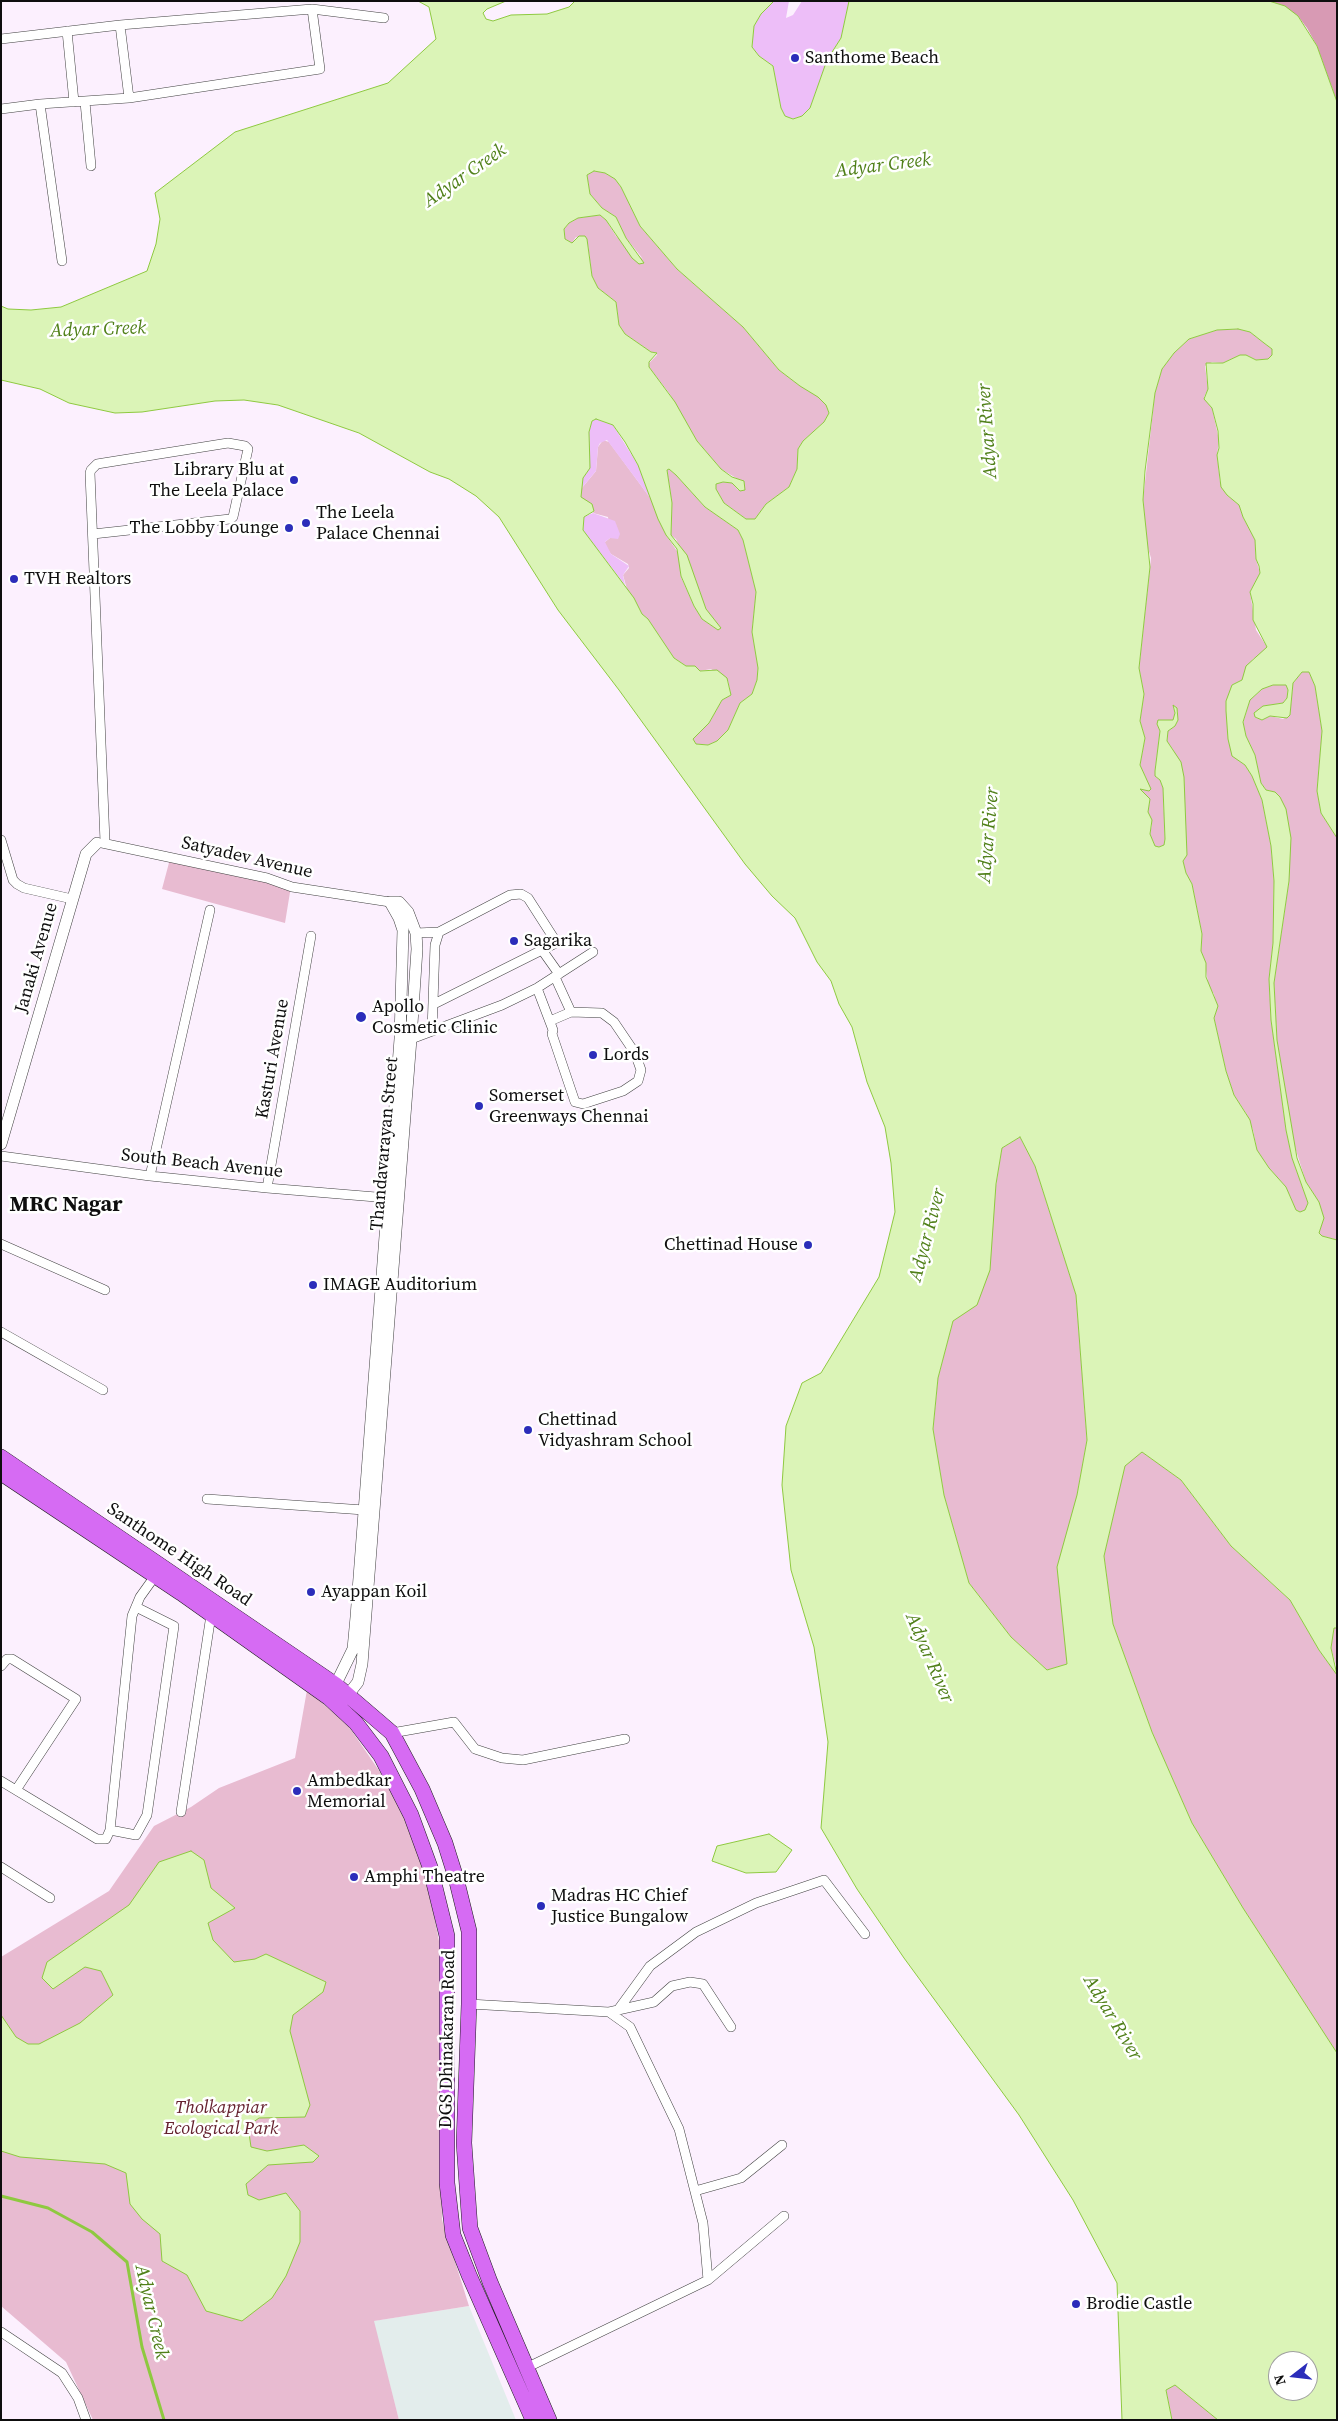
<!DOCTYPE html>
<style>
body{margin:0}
#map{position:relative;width:1338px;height:2421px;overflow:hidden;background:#fcf0fe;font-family:"Source Serif 4",serif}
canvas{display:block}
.frame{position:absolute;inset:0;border:2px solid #0e0e0e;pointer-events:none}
.north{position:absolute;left:1268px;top:2351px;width:50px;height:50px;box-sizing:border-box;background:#fff;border:1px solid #9f9f9f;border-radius:50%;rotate:254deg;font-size:14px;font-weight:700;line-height:20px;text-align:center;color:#0e0e0e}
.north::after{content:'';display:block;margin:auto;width:18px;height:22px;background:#2b2dba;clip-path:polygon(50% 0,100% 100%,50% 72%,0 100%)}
</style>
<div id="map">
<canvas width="1338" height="2421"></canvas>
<div class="frame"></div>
<div class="north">N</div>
</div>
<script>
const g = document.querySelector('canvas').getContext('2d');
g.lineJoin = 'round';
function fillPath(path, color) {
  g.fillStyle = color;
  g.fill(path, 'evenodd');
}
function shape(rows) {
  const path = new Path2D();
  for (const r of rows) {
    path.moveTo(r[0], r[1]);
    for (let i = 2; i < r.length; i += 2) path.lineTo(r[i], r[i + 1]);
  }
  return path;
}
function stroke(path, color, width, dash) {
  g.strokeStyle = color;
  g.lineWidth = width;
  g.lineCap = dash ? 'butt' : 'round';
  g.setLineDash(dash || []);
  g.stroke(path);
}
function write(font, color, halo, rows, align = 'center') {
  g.font = font + ' "Source Serif 4",serif';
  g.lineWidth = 5;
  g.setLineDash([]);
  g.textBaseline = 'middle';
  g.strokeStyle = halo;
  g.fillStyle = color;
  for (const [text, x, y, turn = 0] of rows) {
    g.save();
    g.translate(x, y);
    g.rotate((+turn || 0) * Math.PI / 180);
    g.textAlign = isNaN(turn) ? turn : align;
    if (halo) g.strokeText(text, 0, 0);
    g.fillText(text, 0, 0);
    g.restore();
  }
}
const industrial = shape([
 [469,2306,516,2420,399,2420,373,2321]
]);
const green = shape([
 [594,171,605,173,615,179,621,187,640,226,677,269,743,327,779,370,800,386,819,397,826,405,829,413,824,422,803,441,798,449,797,469,789,487,766,504,755,519,746,519,724,503,716,489,716,484,723,482,732,483,738,490,736,478,721,469,697,441,669,393,649,367,648,364,657,355,656,353,651,352,625,334,619,325,616,302,598,288,592,276,588,245,576,237,572,243,565,239,564,229,569,223,578,218,600,215,606,220,616,236,643,259,626,238,616,217,602,208,590,194,587,175],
 [1238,329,1250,332,1264,343,1272,349,1272,355,1268,359,1256,360,1248,356,1240,355,1223,363,1212,362,1205,366,1208,389,1204,397,1212,408,1219,440,1217,455,1220,482,1227,495,1239,505,1243,517,1255,540,1256,559,1260,573,1250,592,1256,630,1267,647,1262,654,1253,659,1242,680,1232,685,1227,719,1228,739,1233,756,1245,765,1252,776,1262,800,1271,846,1274,881,1273,943,1269,979,1271,1020,1286,1130,1292,1158,1308,1203,1305,1210,1300,1212,1296,1210,1286,1187,1269,1168,1257,1150,1253,1130,1246,1113,1234,1095,1226,1071,1214,1018,1216,1011,1214,994,1209,988,1204,959,1201,951,1202,934,1192,884,1186,873,1183,861,1187,854,1184,807,1174,751,1167,741,1168,731,1175,726,1178,720,1178,712,1173,706,1175,713,1173,720,1161,720,1157,724,1160,731,1155,771,1155,776,1160,780,1163,788,1165,839,1164,845,1159,847,1155,846,1150,834,1152,824,1148,812,1150,799,1140,789,1146,778,1140,765,1145,738,1140,721,1144,694,1139,668,1151,558,1147,545,1143,500,1155,393,1162,369,1174,353,1189,339,1217,330],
 [603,440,609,442,651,499,666,535,679,554,681,577,694,606,702,619,718,630,706,609,676,539,671,535,672,503,667,470,669,469,676,475,705,507,738,530,743,540,756,592,752,632,758,668,757,680,752,694,740,703,728,730,717,741,708,745,696,744,693,739,709,723,722,700,731,695,728,681,711,669,700,671,686,666,674,658,648,619,642,614,634,599,628,593,623,575,629,568,628,564,611,554,605,546,605,542,610,538,608,517,593,513,594,511,581,497,581,489,596,471,598,447],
 [1302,672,1309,672,1315,686,1322,731,1317,791,1321,813,1337,838,1337,1240,1322,1236,1319,1233,1322,1223,1319,1202,1306,1182,1293,1141,1277,1040,1274,983,1289,881,1275,792,1266,790,1261,783,1255,755,1246,736,1243,723,1250,700,1262,689,1273,685,1286,685,1288,690,1287,698,1283,703,1263,706,1255,717,1262,720,1270,716,1283,719,1290,715,1293,683],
 [170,859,291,886,285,923,162,889],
 [1020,1137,1035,1166,1076,1295,1087,1440,1077,1495,1065,1636,1067,1664,1047,1670,1011,1637,969,1583,944,1495,933,1429,938,1378,953,1321,977,1304,1002,1148],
 [1142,1452,1181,1480,1231,1546,1290,1600,1319,1650,1337,1675,1337,2053,1243,1908,1192,1823,1152,1732,1113,1624,1104,1556,1125,1465],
 [1334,1628,1337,1628,1337,1669,1331,1648],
 [307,1690,347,1724,378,1769,404,1813,426,1874,439,1941,442,2220,469,2306,374,2321,399,2420,93,2420,66,2362,1,2306,1,1957,109,1891,154,1826,191,1807,219,1788,295,1758],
 [1175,2385,1218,2420,1172,2420,1166,2389]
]);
const forest = shape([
 [1267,1,1337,1,1337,102,1317,46,1307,28,1298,16]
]);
const sand = shape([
 [774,1,789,1,786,18,793,15,802,1,849,1,841,38,827,60,810,108,802,116,793,119,785,116,781,108,773,66,759,56,752,47,754,26,761,14],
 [596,419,613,425,638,465,651,499,607,440,600,443,598,447,596,471,581,489,583,478,590,468,589,432,592,421],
 [593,513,615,521,620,534,618,539,610,538,605,542,611,554,629,566,623,575,625,585,583,530,584,517]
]);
const water = shape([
 [418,1,506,1,487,9,483,13,486,19,493,21,511,15,547,14,569,7,575,1,774,1,761,14,754,26,752,47,759,56,773,66,781,108,785,116,793,119,802,116,810,108,827,60,841,38,849,1,1269,1,1285,6,1298,16,1317,46,1337,102,1337,838,1321,813,1317,791,1322,731,1315,686,1309,672,1302,672,1293,683,1290,715,1287,718,1270,716,1262,720,1255,717,1254,713,1263,706,1283,703,1287,698,1288,690,1286,685,1273,685,1262,689,1250,700,1243,722,1246,736,1255,755,1261,783,1266,790,1275,792,1280,797,1286,809,1291,838,1289,881,1274,983,1277,1040,1297,1158,1306,1182,1319,1202,1324,1218,1319,1233,1322,1236,1337,1240,1337,1628,1334,1628,1331,1648,1337,1675,1319,1650,1290,1600,1231,1546,1181,1480,1142,1452,1125,1466,1104,1556,1113,1624,1152,1732,1192,1823,1243,1908,1337,2053,1337,2420,1218,2420,1175,2385,1166,2390,1172,2420,1122,2420,1117,2283,1073,2200,1019,2115,904,1958,857,1889,821,1828,828,1742,814,1647,791,1570,782,1485,786,1426,802,1383,821,1373,879,1277,895,1212,891,1163,885,1127,867,1082,852,1027,839,1004,831,981,817,962,795,918,772,896,745,864,619,690,558,610,499,517,476,496,449,479,430,472,359,433,278,405,244,400,215,401,142,412,115,413,69,403,40,389,1,380,1,306,8,309,31,310,61,307,147,271,156,244,160,219,155,193,235,132,388,83,436,39,429,7,418,1],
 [594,171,605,173,615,179,621,187,640,226,677,269,743,327,779,370,800,386,818,397,826,405,829,413,824,422,803,441,798,449,797,469,789,487,766,504,755,519,746,519,724,503,716,489,716,484,723,482,732,483,740,491,745,490,744,481,732,477,721,469,697,441,675,402,649,367,649,362,657,353,651,352,625,334,619,325,616,302,598,288,592,276,587,239,585,236,579,236,572,243,565,239,564,229,569,223,578,218,600,215,606,220,632,258,639,264,644,263,626,238,616,217,602,208,590,194,587,175,594,171],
 [1238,329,1250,332,1264,343,1272,349,1272,355,1268,359,1256,360,1246,355,1240,355,1223,363,1206,363,1208,389,1204,399,1212,408,1218,431,1219,448,1217,455,1221,487,1227,495,1239,505,1243,517,1255,540,1256,559,1259,566,1260,573,1250,592,1253,604,1253,620,1267,647,1246,666,1242,680,1232,685,1226,701,1226,711,1228,739,1232,756,1245,765,1252,776,1262,800,1271,846,1274,881,1273,943,1269,979,1271,1020,1286,1130,1292,1158,1308,1203,1305,1210,1300,1212,1296,1210,1286,1187,1269,1168,1257,1150,1250,1120,1234,1095,1226,1071,1214,1018,1218,1006,1206,977,1206,963,1201,951,1202,934,1192,884,1186,873,1183,861,1187,855,1184,777,1181,762,1167,741,1168,731,1175,726,1178,720,1177,708,1173,705,1175,713,1173,720,1158,720,1157,724,1160,731,1155,771,1155,776,1160,780,1163,788,1165,839,1164,845,1159,847,1155,846,1150,834,1152,820,1148,812,1150,799,1140,789,1149,791,1151,789,1140,765,1145,738,1140,721,1144,694,1139,668,1150,567,1143,500,1145,471,1155,393,1162,369,1174,353,1189,339,1217,330,1238,329],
 [596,419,613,425,625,442,638,465,658,519,666,535,677,549,681,576,694,606,702,619,718,630,721,628,706,609,687,555,671,535,672,503,667,470,669,469,676,475,705,507,738,530,743,540,756,592,752,632,758,668,757,680,752,694,740,703,728,730,717,741,708,745,696,744,693,739,709,723,722,700,731,695,727,678,717,670,700,671,695,666,686,666,674,658,648,619,642,614,634,598,583,530,584,517,594,511,592,504,581,497,583,478,590,468,589,432,592,421,596,419],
 [1020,1137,1035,1166,1076,1295,1087,1440,1077,1495,1057,1567,1067,1664,1047,1670,1011,1637,969,1583,944,1495,933,1429,938,1378,953,1321,977,1305,990,1270,996,1184,1002,1148,1020,1137],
 [1278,2361,1308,2361,1308,2391,1278,2391,1278,2361],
 [769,1834,792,1850,776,1872,746,1873,712,1861,717,1846,769,1834],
 [191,1851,204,1860,211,1888,235,1908,208,1923,213,1940,234,1962,255,1959,266,1954,326,1982,323,1992,293,2015,290,2031,310,2105,305,2117,259,2118,248,2126,251,2147,267,2151,304,2145,319,2156,313,2162,268,2165,246,2184,248,2195,259,2200,286,2193,300,2211,300,2242,286,2276,272,2298,242,2321,206,2311,187,2275,162,2261,160,2234,142,2219,130,2204,126,2173,105,2164,20,2157,1,2151,1,2015,16,2037,28,2044,39,2044,80,2023,113,1995,101,1971,85,1967,53,1989,42,1978,47,1962,129,1905,159,1862,191,1851]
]);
const stream = shape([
 [1,2196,48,2208,92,2232,127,2262,142,2347,164,2420]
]);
const minor = shape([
 [120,25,129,98],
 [67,31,74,102],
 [1,39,120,25,312,9,384,18],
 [85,102,91,166],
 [40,104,62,261],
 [1,109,40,104,129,98,320,69,312,9],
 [93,534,230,519,233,517,248,449,245,446,228,443,97,464,91,470,90,473,105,842],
 [1,840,13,880,17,884,24,888,72,899],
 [102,843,267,878,292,887,390,902],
 [416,933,439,932],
 [542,950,559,974],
 [555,977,571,1012],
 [537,988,553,1030,552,1034,575,1102,583,1104,623,1091,638,1081,641,1070,635,1053,614,1022,602,1013,571,1012,550,1021],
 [432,1031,435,945,439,932,510,895,521,894,528,898,553,937,554,944,434,1004],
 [405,1039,411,1039,502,1005,537,988,593,952],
 [1,1156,150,1176,267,1188,388,1198,393,1196],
 [150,1176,210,910],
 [267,1188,311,936],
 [1,1244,105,1290],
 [1,1332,103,1390],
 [207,1499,364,1510],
 [1,1666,7,1659,12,1659,76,1699,16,1790],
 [392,1733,454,1722,475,1749,502,1758,523,1760,625,1739],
 [1,1781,97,1839,106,1839,110,1830,132,1616,140,1597,155,1576],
 [181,1812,211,1615],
 [110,1830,136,1835,147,1815,174,1626,136,1607],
 [1,1867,50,1898],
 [469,2004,609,2012,654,2002,672,1986,690,1982,703,1984,731,2027],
 [618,2010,650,1966,696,1932,756,1903,824,1880,865,1934],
 [609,2012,630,2027,679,2129,703,2223,708,2280],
 [695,2191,741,2178,782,2145],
 [1,2332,62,2373,78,2398,86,2420],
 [526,2368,708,2280,784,2216]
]);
const tertiary = shape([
 [1,1144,86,854,97,843],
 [332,1692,353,1649,356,1617,400,1039,403,930,399,918,390,902,399,902,408,912,416,933,417,949,411,1039,362,1664,358,1682,344,1700]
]);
const primary = shape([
 [1,1457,336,1685,392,1733,422,1789,445,1843,456,1878,469,1931,469,2004,464,2143,470,2228,490,2282,549,2420],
 [1,1473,181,1593,329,1698,356,1723,381,1756,411,1815,430,1867,447,1936,447,2183,453,2235,469,2275,533,2420]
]);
const markers = [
 [795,58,5,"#2b2dba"],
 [294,480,5,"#2b2dba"],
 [306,523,5,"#2b2dba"],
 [289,528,5,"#2b2dba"],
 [14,579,5,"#2b2dba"],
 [514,941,5,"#2b2dba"],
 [361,1017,6,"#2b2dba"],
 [593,1055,5,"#2b2dba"],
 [479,1106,5,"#2b2dba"],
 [808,1245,5,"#2b2dba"],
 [313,1285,5,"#2b2dba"],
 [528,1430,5,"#2b2dba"],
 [311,1592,5,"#2b2dba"],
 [297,1791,5,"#2b2dba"],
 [354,1877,5,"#2b2dba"],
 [541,1906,5,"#2b2dba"],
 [1076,2304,5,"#2b2dba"]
];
const poiNames = [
 ["Santhome Beach",805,58],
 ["Library Blu at",284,470,"right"],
 ["The Leela Palace",284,491,"right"],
 ["The Leela",316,513],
 ["Palace Chennai",316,534],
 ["The Lobby Lounge",279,528,"right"],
 ["TVH Realtors",24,579],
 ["Sagarika",524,941],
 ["Apollo",372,1007],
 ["Cosmetic Clinic",372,1028],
 ["Lords",603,1055],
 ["Somerset",489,1096],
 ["Greenways Chennai",489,1117],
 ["Chettinad House",798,1245,"right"],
 ["IMAGE Auditorium",323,1285],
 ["Chettinad",538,1420],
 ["Vidyashram School",538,1441],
 ["Ayappan Koil",321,1592],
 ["Ambedkar",307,1781],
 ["Memorial",307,1802],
 ["Amphi Theatre",364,1877],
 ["Madras HC Chief",551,1896],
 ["Justice Bungalow",551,1917],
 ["Brodie Castle",1086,2304]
];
const streetNames = [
 ["Satyadev Avenue",247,858,13],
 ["Janaki Avenue",37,958,-74],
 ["Kasturi Avenue",273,1059,-80],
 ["Thandavarayan Street",385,1144,-85],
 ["South Beach Avenue",202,1164,6],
 ["Santhome High Road",179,1555,34],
 ["DGS Dhinakaran Road",448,2039,-89]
];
const parkNames = [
 ["Tholkappiar",221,2108],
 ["Ecological Park",221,2129]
];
const waterNames = [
 ["Adyar Creek",883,166,-7],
 ["Adyar Creek",465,176,-35],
 ["Adyar Creek",98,330,-2],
 ["Adyar River",988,431,-94],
 ["Adyar River",989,835,-85],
 ["Adyar River",928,1235,-75],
 ["Adyar River",929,1658,67],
 ["Adyar River",1112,2018,59],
 ["Adyar Creek",151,2312,77]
];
const districtNames = [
 ["MRC Nagar",66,1205]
];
fillPath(industrial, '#e3edec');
fillPath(green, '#e8bbd1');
fillPath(forest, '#d89ab4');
fillPath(sand, '#edbef8');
fillPath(water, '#dbf4b7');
stroke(water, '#8ec940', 1);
stroke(stream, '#8ec940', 3);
stroke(minor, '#414141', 10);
stroke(tertiary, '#414141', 12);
stroke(primary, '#1f1f1f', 16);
stroke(minor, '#fff', 9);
stroke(tertiary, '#fff', 11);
stroke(primary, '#d66bf3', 15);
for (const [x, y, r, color] of markers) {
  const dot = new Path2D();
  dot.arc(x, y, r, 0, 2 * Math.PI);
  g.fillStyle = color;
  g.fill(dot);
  stroke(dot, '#fff', 2);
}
write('18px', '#0e0e0e', '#fff', poiNames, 'left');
write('18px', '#0e0e0e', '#fff', streetNames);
write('italic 18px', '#64202d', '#fff', parkNames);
write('italic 19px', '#508019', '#fff', waterNames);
write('bold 22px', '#0e0e0e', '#fff', districtNames);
</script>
